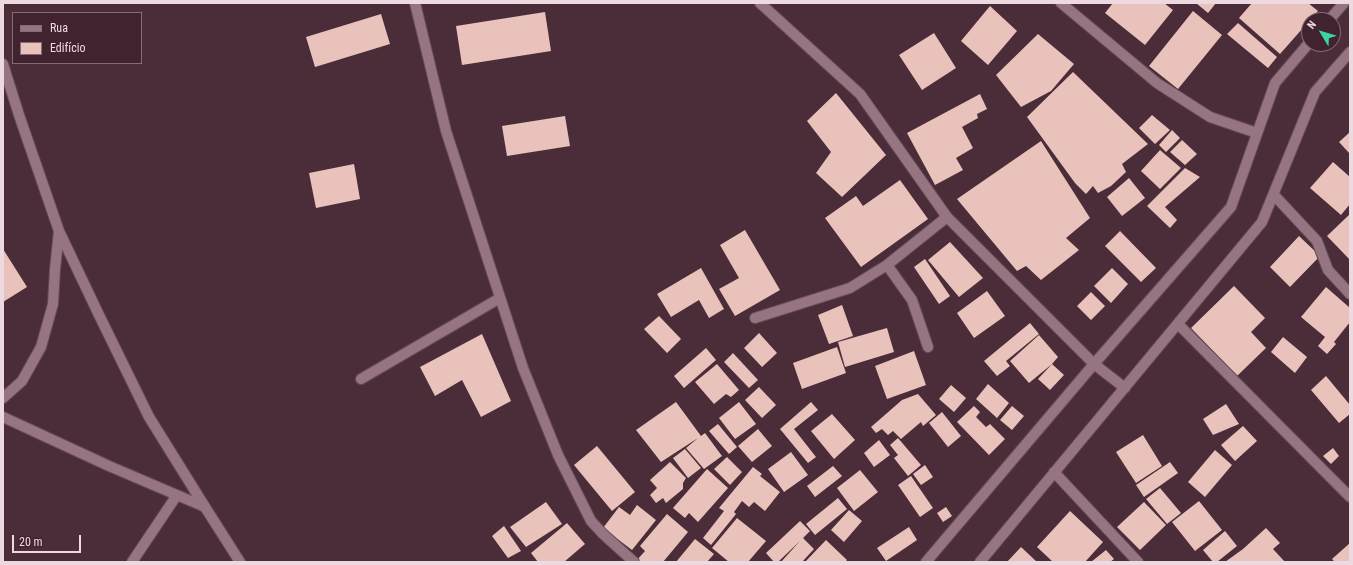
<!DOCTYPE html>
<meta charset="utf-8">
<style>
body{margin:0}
#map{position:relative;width:1353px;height:565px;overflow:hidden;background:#4b2d39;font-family:"Roboto Condensed",sans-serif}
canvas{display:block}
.frame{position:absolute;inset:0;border:4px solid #edd9e0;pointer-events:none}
.legend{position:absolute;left:12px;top:12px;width:130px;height:52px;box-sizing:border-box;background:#40232f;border:1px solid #856c76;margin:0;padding:5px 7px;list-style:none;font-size:12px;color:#edd9e0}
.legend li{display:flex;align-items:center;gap:8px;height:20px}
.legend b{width:20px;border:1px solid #856c76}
.north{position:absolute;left:1301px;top:12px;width:40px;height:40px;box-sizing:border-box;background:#40232f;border:1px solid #856c76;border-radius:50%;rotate:308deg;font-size:11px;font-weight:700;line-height:16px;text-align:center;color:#edd9e0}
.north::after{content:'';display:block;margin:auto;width:14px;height:18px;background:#3cd4a4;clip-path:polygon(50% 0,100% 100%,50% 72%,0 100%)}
.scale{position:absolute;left:12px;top:535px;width:69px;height:18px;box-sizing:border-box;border:2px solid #edd9e0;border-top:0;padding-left:5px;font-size:12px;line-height:14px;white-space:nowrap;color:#edd9e0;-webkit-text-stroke:3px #40232f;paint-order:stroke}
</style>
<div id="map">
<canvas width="1353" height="565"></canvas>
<div class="frame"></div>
<ul class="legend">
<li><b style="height:5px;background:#977481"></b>Rua</li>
<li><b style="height:11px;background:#eac2bc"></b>Edifício</li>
</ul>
<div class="north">N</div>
<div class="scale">20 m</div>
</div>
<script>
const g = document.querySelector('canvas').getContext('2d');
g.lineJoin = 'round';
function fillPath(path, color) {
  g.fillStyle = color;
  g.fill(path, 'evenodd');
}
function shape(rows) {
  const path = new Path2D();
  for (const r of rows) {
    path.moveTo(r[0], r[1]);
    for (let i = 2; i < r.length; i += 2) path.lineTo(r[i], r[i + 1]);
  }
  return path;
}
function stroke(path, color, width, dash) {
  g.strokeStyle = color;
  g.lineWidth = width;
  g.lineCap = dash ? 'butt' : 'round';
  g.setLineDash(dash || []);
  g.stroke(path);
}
const building = shape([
 [1113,3,1164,3,1173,10,1145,45,1105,13],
 [1196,3,1216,3,1208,13],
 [1252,3,1308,3,1318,11,1280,54,1239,18],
 [990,6,1017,31,988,65,961,41],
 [1193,11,1222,35,1178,89,1149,66],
 [545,12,551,51,462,65,456,26],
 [381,14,390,44,315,67,306,37],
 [1238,23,1277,57,1268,68,1227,34],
 [934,33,956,68,922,90,899,55],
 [1038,34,1074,64,1051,91,1021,107,996,75],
 [1073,72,1148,144,1122,164,1126,172,1111,186,1098,193,1093,186,1086,194,1075,183,1027,117],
 [836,93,886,155,842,197,816,173,831,152,807,121],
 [980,94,987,109,977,114,978,118,962,127,973,148,956,158,963,170,935,185,907,133],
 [1152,115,1170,130,1155,144,1139,128],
 [565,116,570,146,507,156,502,126],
 [1172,130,1180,138,1166,152,1159,145],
 [1350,132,1350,154,1339,142],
 [1182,140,1197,154,1185,165,1170,152],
 [1041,141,1090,218,1066,238,1079,250,1041,280,1026,266,1017,271,957,199],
 [1160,150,1181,168,1160,189,1141,171],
 [1333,162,1350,177,1350,204,1341,215,1310,188],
 [354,164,360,199,316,208,309,173],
 [1185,168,1200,177,1165,207,1177,220,1170,228,1147,206],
 [1129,178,1145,198,1122,216,1107,197],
 [900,180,928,219,861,267,825,218,856,196,863,206],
 [1350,214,1350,260,1327,236],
 [745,230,780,290,735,316,719,289,739,278,720,245],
 [1120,231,1156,268,1141,282,1105,246],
 [1299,236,1320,256,1290,287,1270,267],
 [950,242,983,278,959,297,928,260],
 [3,249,27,287,3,302],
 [925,259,950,296,939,304,914,267],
 [701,268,724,309,709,318,699,300,671,317,657,294],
 [1112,268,1128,284,1111,303,1094,286],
 [1234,286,1265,318,1251,332,1266,348,1237,376,1191,328],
 [1326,287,1350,308,1350,322,1334,342,1336,344,1327,354,1318,346,1325,337,1301,317],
 [987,291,1005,316,974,338,957,313],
 [1091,292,1105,306,1091,320,1077,306],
 [842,305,853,336,829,344,818,315],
 [659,316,681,339,667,353,644,329],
 [1030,323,1039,334,1006,361,1010,366,997,376,984,361],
 [887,328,894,352,845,367,838,342],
 [759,333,777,353,762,367,744,348],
 [482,334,511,401,481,417,462,380,435,396,420,367],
 [1039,335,1058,357,1052,364,1064,375,1050,390,1038,379,1052,364,1029,383,1010,361],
 [1283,337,1307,357,1295,373,1271,352],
 [837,347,846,373,802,389,793,363],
 [706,348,716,360,684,388,674,376],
 [914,351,926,385,887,399,875,366],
 [733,353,758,380,749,388,724,362],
 [717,364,739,390,731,397,726,394,714,404,695,382],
 [1326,376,1350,405,1350,414,1339,423,1311,390],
 [988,384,1009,403,997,418,976,399],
 [951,385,966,398,954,412,939,399],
 [759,387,776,405,762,418,745,400],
 [918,394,936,415,923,426,921,422,901,439,893,431,888,435,882,429,876,433,871,427,902,400],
 [676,402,701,436,705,433,722,456,704,469,686,448,698,438,661,462,636,430],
 [739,402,756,424,735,439,719,418],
 [811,402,818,410,794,429,816,457,808,463,780,429],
 [1226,404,1239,424,1213,435,1203,419],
 [974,406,980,412,976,417,986,427,990,424,1005,439,989,455,957,422],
 [1012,406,1024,416,1012,430,1000,420],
 [942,412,961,436,948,447,929,423],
 [832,414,855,440,834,459,811,431],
 [718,424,737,447,729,454,709,431],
 [1243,426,1257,441,1235,461,1221,445],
 [758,429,772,446,752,462,738,446],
 [1143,435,1162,466,1136,483,1116,452],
 [898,438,921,465,908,476,894,458,898,455,890,445],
 [879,440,890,455,874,467,864,453],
 [597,446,635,492,612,511,574,465],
 [1333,448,1339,456,1331,464,1323,456],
 [685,449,701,468,688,478,673,458],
 [1215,450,1232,465,1205,497,1188,482],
 [791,452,808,475,784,492,768,469],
 [727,457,742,472,730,485,714,469],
 [670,462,686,478,683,483,683,489,666,503,663,498,656,503,650,495,657,488,650,480],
 [1170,462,1178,473,1144,497,1136,485],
 [925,465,933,477,921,485,913,474],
 [833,466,842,476,815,497,807,486],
 [753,467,762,474,760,476,780,492,765,511,754,502,749,507,742,501,734,512,736,514,711,545,703,538,724,511,719,508],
 [707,469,728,488,698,522,689,513,685,518,673,508],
 [860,470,878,492,854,511,837,488],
 [911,476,933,508,920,517,898,485],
 [1160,488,1181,513,1167,524,1146,499],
 [838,498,847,509,815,535,806,524],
 [1199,501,1222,530,1195,551,1172,522],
 [546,502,562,524,526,547,510,527],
 [1144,502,1166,525,1140,550,1117,527],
 [637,505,656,520,632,550,603,528,619,507,630,515],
 [946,507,952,516,943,522,937,513],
 [849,510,862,521,844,542,831,530],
 [1070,511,1103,542,1085,562,1053,562,1037,547],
 [667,514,688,532,663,562,640,562,637,560,645,551,640,546],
 [737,518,766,541,748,562,729,562,712,548],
 [800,521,810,531,803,538,814,549,802,562,781,562,800,541,778,562,774,562,766,553],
 [567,523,585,544,564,562,538,562,531,553],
 [504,526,521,551,508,558,492,536],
 [909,527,917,540,886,561,877,548],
 [1266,528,1280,543,1273,549,1285,562,1225,562,1243,549],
 [1225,531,1237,546,1217,562,1213,562,1203,550],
 [695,539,714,554,707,562,676,562],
 [826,540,847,560,845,562,805,562],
 [1350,543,1350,562,1335,562,1332,559],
 [1021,547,1037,562,1007,562],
 [1106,550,1114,559,1110,562,1091,562]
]);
const street = shape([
 [415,3,446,131,523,368,558,455,591,521,603,534,634,562],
 [760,3,860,94,947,217,1094,364,1125,388],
 [1061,3,1157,83,1210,117,1257,133],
 [1329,20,1344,3],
 [1274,195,1317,241,1328,270,1350,294],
 [887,265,912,300,928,347],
 [755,318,850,288,887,265,947,217],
 [1178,324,1350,497],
 [361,379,500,298],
 [3,417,109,466,205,507],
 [1054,472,1138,562],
 [132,562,177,495],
 [926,562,1094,364,1231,207,1275,83,1309,43],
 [980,562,1262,222,1315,92,1350,52]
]);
const secondary = shape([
 [3,64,19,115,59,231,99,315,149,417,205,507,240,562],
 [3,398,22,381,41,347,53,304,55,269,59,231]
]);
fillPath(building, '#eac2bc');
stroke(street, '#654c56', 12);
stroke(secondary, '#654c56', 12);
stroke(street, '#977481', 10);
stroke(secondary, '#977481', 10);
</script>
